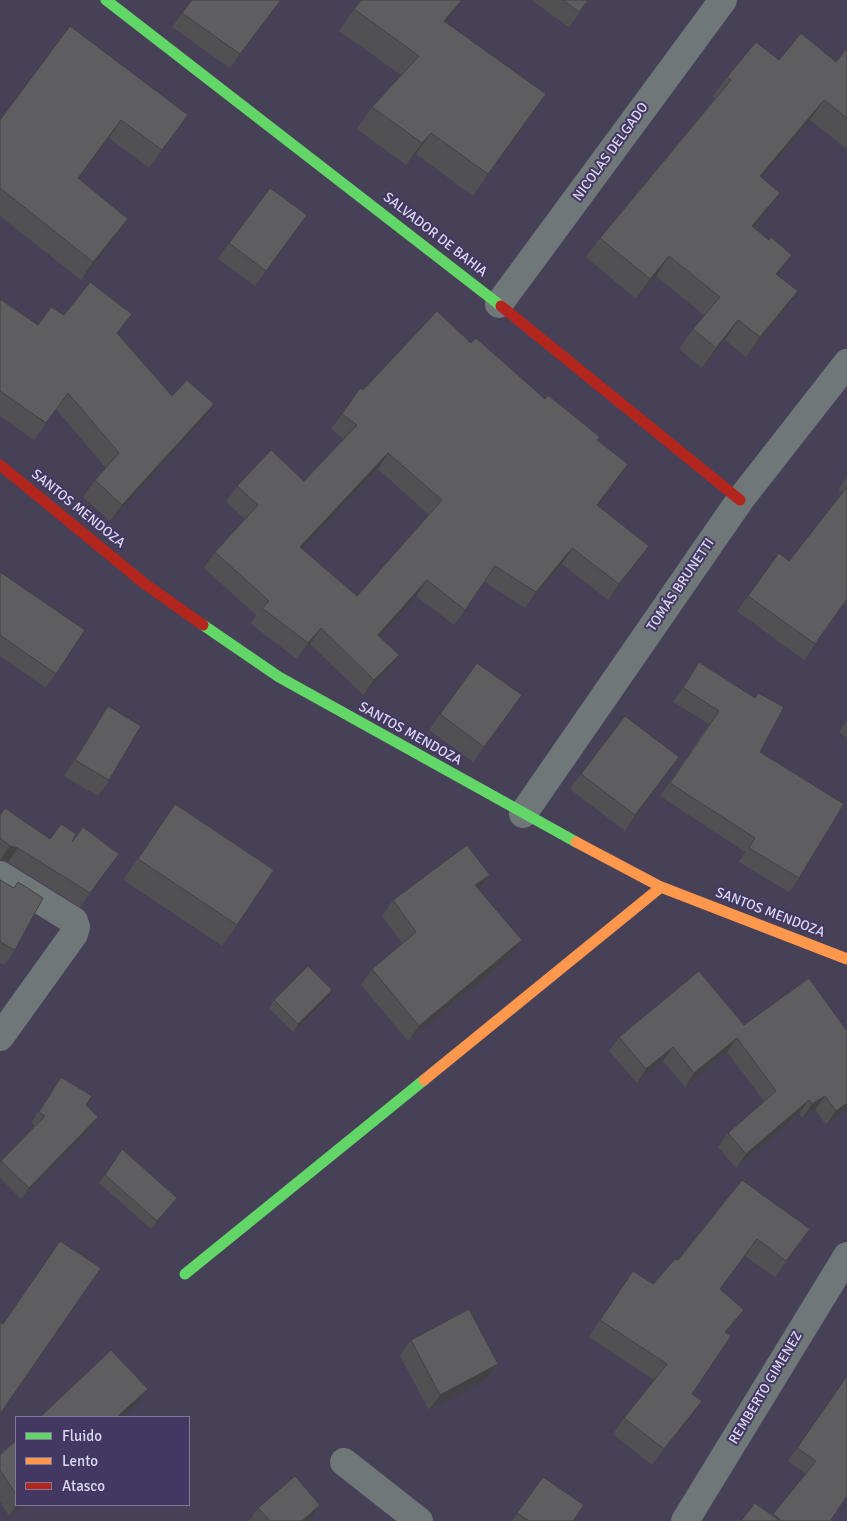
<!DOCTYPE html>
<meta charset="utf-8">
<style>
body{margin:0}
#map{position:relative;width:847px;height:1521px;overflow:hidden;background:#474158;font-family:Signika,sans-serif}
canvas{display:block}
.legend{position:absolute;left:15px;top:1416px;width:175px;height:90px;box-sizing:border-box;background:#433861;border:1px solid #81789b;margin:0;padding:6px 9px;list-style:none;font-size:15px;color:#ddd8f1}
.legend li{display:flex;align-items:center;gap:10px;height:25px}
.legend b{width:25px;border:1px solid #81789b}
</style>
<div id="map">
<canvas width="847" height="1521"></canvas>
<ul class="legend">
<li><b style="height:6px;background:#63d668"></b>Fluido</li>
<li><b style="height:6px;background:#ff974d"></b>Lento</li>
<li><b style="height:6px;background:#b3261e"></b>Atasco</li>
</ul>
</div>
<script>
const g = document.querySelector('canvas').getContext('2d');
g.lineJoin = 'round';
function shape(rows) {
  const path = new Path2D();
  for (const r of rows) {
    path.moveTo(r[0], r[1]);
    for (let i = 2; i < r.length; i += 2) path.lineTo(r[i], r[i + 1]);
  }
  return path;
}
function stroke(path, color, width, dash) {
  g.strokeStyle = color;
  g.lineWidth = width;
  g.lineCap = dash ? 'butt' : 'round';
  g.setLineDash(dash || []);
  g.stroke(path);
}
function fillPath(path, color) {
  g.fillStyle = color;
  g.fill(path, 'evenodd');
}
function write(font, color, halo, rows, align = 'center') {
  g.font = font + ' Signika,sans-serif';
  g.lineWidth = 4;
  g.setLineDash([]);
  g.textBaseline = 'middle';
  g.strokeStyle = halo;
  g.fillStyle = color;
  for (const [text, x, y, turn = 0] of rows) {
    g.save();
    g.translate(x, y);
    g.rotate((+turn || 0) * Math.PI / 180);
    g.textAlign = isNaN(turn) ? turn : align;
    if (halo) g.strokeText(text, 0, 0);
    g.fillText(text, 0, 0);
    g.restore();
  }
}
const street = shape([
 [499,304,723,0],
 [523,814,740,500,847,363],
 [0,875,74,921,76,927,74,934,0,1037],
 [344,1462,419,1521],
 [685,1521,847,1256]
]);
const fast = shape([
 [106,0,501,306],
 [203,625,279,677,576,842],
 [185,1274,424,1080]
]);
const slow = shape([
 [576,842,661,887,847,959],
 [424,1080,661,887]
]);
const jam = shape([
 [501,306,740,500],
 [0,465,145,584,203,625]
]);
const wall = shape([
 [192,0,281,0,230,68,172,27],
 [361,0,448,20,446,22,531,116,473,196,416,154,406,165,357,129,372,107,401,75,339,31],
 [531,0,589,0,569,27],
 [847,48,847,149,810,120,761,178,780,193,766,213,754,227,778,275,784,311,746,357,725,340,702,368,679,349,693,329,704,315,656,276,636,299,586,257,600,238,715,98,713,96,727,77,779,60,836,62],
 [188,115,149,168,109,138,79,179,128,219,116,236,81,280,0,216,0,120],
 [307,215,255,286,218,259,229,243],
 [0,299,38,325,64,315,118,334,172,396,202,421,110,521,83,497,95,480,106,468,56,409,34,440,0,416],
 [471,343,545,399,598,440,617,480,597,506,638,561,608,600,562,564,525,608,485,582,454,625,416,596,380,636,388,671,363,695,310,644,297,659,251,624,256,615,204,568,215,552,245,519,226,502,237,486,304,481,344,439,331,429,342,414,363,390],
 [378,469,429,515,357,596,302,549],
 [847,477,847,605,845,603,804,660,737,611,779,553,789,561,843,493,838,490],
 [0,572,85,630,46,688,0,656],
 [699,662,755,698,758,693,760,752,799,878,789,892,739,862,745,852,660,796,709,724,673,702],
 [522,695,473,762,429,730,440,714],
 [108,706,109,780,98,796,64,776,98,722],
 [847,720,847,738,839,732],
 [669,772,625,831,570,789,581,774],
 [175,804,237,925,222,946,123,880],
 [0,815,50,839,119,854,80,907,8,862,0,859],
 [490,875,479,890,511,956,408,1041,361,985,372,969,403,944,382,916,393,900],
 [0,880,15,950,4,965,0,963],
 [327,998,293,1032,269,1008,274,1000],
 [744,1025,847,1110,826,1125,815,1110,802,1118,799,1114,736,1168,718,1147,728,1133,764,1101,727,1052,685,1087,663,1061,637,1083,609,1051,619,1037],
 [61,1077,86,1105,98,1117,90,1129,21,1199,0,1178,0,1162,35,1126,31,1123],
 [122,1149,177,1198,171,1206,151,1229,99,1183],
 [742,1180,810,1229,775,1277,745,1256,720,1289,732,1326,727,1333,692,1394,690,1418,652,1465,613,1434,624,1418,654,1380,589,1337,622,1287,653,1284,678,1260],
 [411,1340,498,1364,487,1379,429,1410,400,1356],
 [847,1376,831,1520,833,1521,741,1521,772,1515,806,1474,788,1461],
 [16,1440,16,1505,27,1505,9,1516,0,1501,0,1455],
 [543,1477,573,1521,512,1521],
 [320,1505,308,1521,249,1521,258,1508]
]);
const shadedWall = shape([
 [281,0,274,10,230,68,240,54],
 [462,0,448,20,429,43,444,21],
 [546,94,531,116,473,196,488,174],
 [824,100,810,120,746,196,760,176],
 [188,115,176,132,149,168,162,150],
 [121,120,109,138,66,196,78,178],
 [431,133,416,154,406,165,422,143],
 [780,193,766,213,738,245,752,226],
 [307,215,297,230,255,286,266,271],
 [128,219,116,236,81,280,93,262],
 [792,255,778,274,763,293,776,274],
 [669,256,656,276,636,299,650,279],
 [798,291,784,311,746,357,760,337],
 [132,314,120,331,106,349,117,333],
 [738,320,725,340,702,368,716,348],
 [214,404,202,421,110,521,122,505],
 [388,453,378,469,289,563,300,547],
 [628,464,617,480,586,521,597,505],
 [649,546,638,561,608,600,619,584],
 [572,548,562,564,525,608,536,592],
 [427,580,416,596,367,651,378,635],
 [321,628,310,644,297,659,308,643],
 [399,655,388,671,363,695,374,680],
 [679,757,669,772,625,831,635,815],
 [10,846,18,848,8,862,1,859],
 [119,854,109,868,80,907,90,893],
 [490,875,479,890,475,885],
 [522,940,511,956,408,1041,419,1026],
 [332,990,327,998,293,1032,298,1024],
 [737,1038,727,1052,685,1087,694,1073],
 [673,1047,663,1061,637,1083,646,1069],
 [825,1096,815,1110,802,1118,812,1104],
 [809,1100,799,1114,736,1168,746,1154],
 [847,1103,847,1110,826,1125,836,1111],
 [98,1117,90,1129,21,1199,29,1188],
 [177,1198,171,1206,151,1229,157,1221],
 [757,1239,745,1256,708,1305,720,1289],
 [744,1310,732,1326,713,1348,725,1332],
 [498,1364,487,1379,429,1410,440,1395],
 [148,1389,137,1404,123,1417,117,1417],
 [702,1401,690,1418,652,1465,664,1449],
 [17,1505,27,1505,9,1516],
 [320,1505,310,1520,308,1521,302,1521]
]);
const building = shape([
 [192,0,281,0,240,54,182,13,192,0],
 [361,0,462,0,444,21,546,94,488,174,431,133,422,143,372,107,419,56,354,9,361,0],
 [563,0,588,0,579,12,563,0],
 [70,26,188,115,162,150,121,120,78,178,128,219,93,262,0,188,0,120,70,26],
 [801,33,836,62,847,48,847,118,824,100,760,176,780,193,752,226,769,240,771,237,792,255,776,274,798,291,760,337,738,320,716,348,693,329,720,297,669,256,650,279,600,238,731,80,727,77,756,42,779,60,801,33],
 [270,188,307,215,266,271,229,243,270,188],
 [90,282,132,314,117,333,172,396,187,380,214,404,122,505,95,480,119,453,68,393,46,423,0,391,0,299,38,325,51,307,64,315,90,282],
 [437,311,471,343,476,338,545,399,548,395,600,437,597,440,628,464,597,505,649,546,619,584,572,548,536,592,495,566,465,610,427,580,378,635,399,655,374,680,321,628,308,643,262,608,269,601,215,552,258,505,237,486,271,450,304,481,357,425,342,414,360,388,363,390,437,311],
 [388,453,442,500,357,596,300,547,388,453],
 [847,487,847,599,815,644,748,596,779,553,789,561,847,487],
 [0,572,85,630,56,674,0,635,0,572],
 [699,662,755,698,758,693,784,707,760,752,844,804,799,878,749,848,755,838,670,783,719,711,683,688,699,662],
 [477,663,522,695,484,747,440,714,477,663],
 [108,706,141,726,109,780,75,760,108,706],
 [625,716,679,757,635,815,581,774,625,716],
 [175,804,274,870,237,925,138,859,175,804],
 [5,808,50,839,61,824,76,834,72,842,83,827,119,854,90,893,18,848,10,846,0,838,0,815,5,808],
 [467,845,490,875,475,885,522,940,419,1026,372,969,416,932,393,900,467,845],
 [0,880,14,888,18,882,43,898,15,950,0,942,0,880],
 [308,966,332,990,298,1024,274,1000,308,966],
 [699,971,744,1025,809,978,847,1031,847,1103,836,1111,825,1096,812,1104,809,1100,746,1154,728,1133,776,1091,737,1038,694,1073,673,1047,646,1069,619,1037,699,971],
 [61,1077,92,1096,86,1105,98,1117,29,1188,1,1161,45,1116,39,1112,61,1077],
 [122,1149,177,1198,157,1221,105,1175,122,1149],
 [742,1180,810,1229,786,1261,757,1239,720,1289,744,1310,725,1332,731,1336,692,1394,702,1401,664,1449,624,1418,667,1364,600,1320,633,1271,653,1284,675,1259,678,1260,742,1180],
 [60,1241,101,1268,0,1414,0,1322,3,1324,60,1241],
 [469,1309,498,1364,440,1395,411,1340,469,1309],
 [111,1350,148,1389,117,1417,40,1417,111,1350],
 [847,1376,847,1496,831,1520,833,1521,782,1521,773,1514,816,1461,797,1448,847,1376],
 [16,1440,16,1494,0,1470,0,1455,16,1440],
 [295,1476,320,1505,302,1521,270,1521,258,1508,295,1476],
 [543,1477,584,1505,573,1521,529,1521,517,1513,543,1477],
 [755,1503,780,1521,741,1521,755,1503]
]);
const streetNames = [
 ["NICOLAS DELGADO",611,152,-54],
 ["SALVADOR DE BAHIA",435,235,38],
 ["SANTOS MENDOZA",78,509,39],
 ["TOMÁS BRUNETTI",681,585,-56],
 ["SANTOS MENDOZA",410,734,29],
 ["SANTOS MENDOZA",770,913,21],
 ["REMBERTO GIMENEZ",766,1388,-59]
];
stroke(street, '#6f7779', 28);
stroke(fast, '#63d668', 11);
stroke(slow, '#ff974d', 11);
stroke(jam, '#b3261e', 11);
fillPath(wall, '#515053');
fillPath(shadedWall, '#424143');
fillPath(building, '#5e5d60');
stroke(building, '#424143', 1);
write('14px', '#ddd8f1', '#433861', streetNames);
</script>
